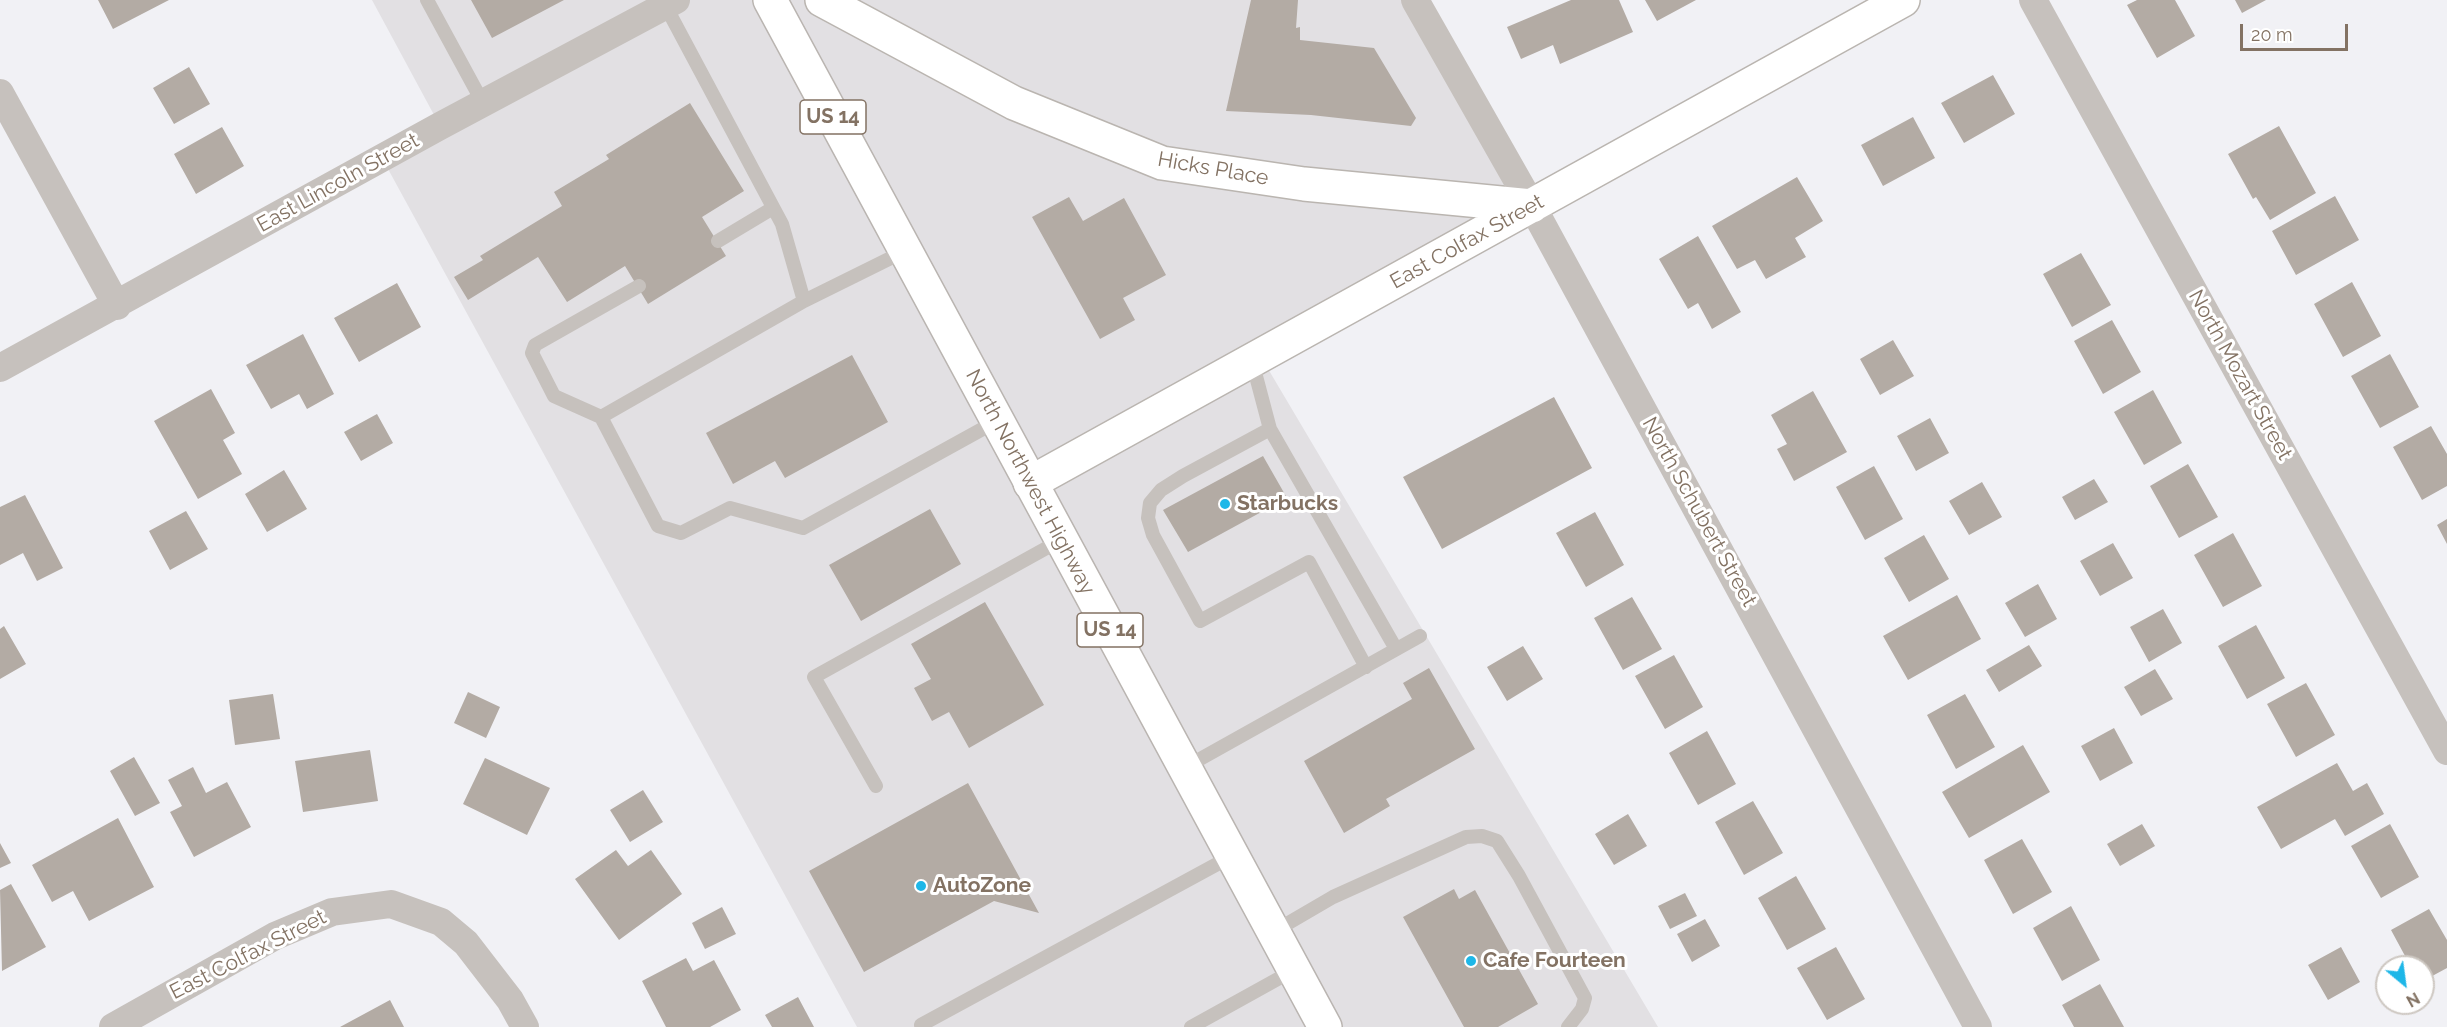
<!DOCTYPE html>
<style>
body{margin:0}
#map{position:relative;width:2447px;height:1027px;overflow:hidden;background:#f1f1f5;font-family:Raleway,sans-serif}
canvas{display:block}
.north{position:absolute;left:2375px;top:955px;width:60px;height:60px;box-sizing:border-box;background:#fff;border:2px solid #cdc7c1;border-radius:50%;rotate:151deg;font-size:16px;font-weight:700;line-height:24px;text-align:center;color:#837263}
.north::after{content:'';display:block;margin:auto;width:21px;height:27px;background:#1eb7e8;clip-path:polygon(50% 0,100% 100%,50% 72%,0 100%)}
.scale{position:absolute;left:2240px;top:24px;width:108px;height:27px;box-sizing:border-box;border:3px solid #837263;border-top:0;padding-left:8px;font-size:18px;line-height:21px;white-space:nowrap;color:#837263;-webkit-text-stroke:4px #fff;paint-order:stroke}
</style>
<div id="map">
<canvas width="2447" height="1027"></canvas>
<div class="north">N</div>
<div class="scale">20 m</div>
</div>
<script>
const g = document.querySelector('canvas').getContext('2d');
g.lineJoin = 'round';
function fillPath(path, color) {
  g.fillStyle = color;
  g.fill(path, 'evenodd');
}
function shape(rows) {
  const path = new Path2D();
  for (const r of rows) {
    path.moveTo(r[0], r[1]);
    for (let i = 2; i < r.length; i += 2) path.lineTo(r[i], r[i + 1]);
  }
  return path;
}
function stroke(path, color, width, dash) {
  g.strokeStyle = color;
  g.lineWidth = width;
  g.lineCap = dash ? 'butt' : 'round';
  g.setLineDash(dash || []);
  g.stroke(path);
}
function write(font, color, halo, rows, align = 'center') {
  g.font = font + ' Raleway,sans-serif';
  g.lineWidth = 6;
  g.setLineDash([]);
  g.textBaseline = 'middle';
  g.strokeStyle = halo;
  g.fillStyle = color;
  for (const [text, x, y, turn = 0] of rows) {
    g.save();
    g.translate(x, y);
    g.rotate((+turn || 0) * Math.PI / 180);
    g.textAlign = isNaN(turn) ? turn : align;
    if (halo) g.strokeText(text, 0, 0);
    g.fillText(text, 0, 0);
    g.restore();
  }
}
const built = shape([
 [372,0,1415,0,1532,206,1261,357,1658,1027,857,1027,382,158,440,126]
]);
const building = shape([
 [98,0,169,0,113,29],
 [471,0,564,0,492,38],
 [1251,0,1298,0,1296,28,1300,27,1300,40,1374,48,1416,118,1411,126,1311,115,1226,111],
 [1571,0,1619,0,1633,32,1560,64,1553,45,1521,59,1507,27],
 [1645,0,1696,0,1657,21],
 [2137,0,2175,0,2195,36,2157,58,2127,5],
 [2235,0,2266,0,2242,13],
 [189,67,210,104,174,124,153,88],
 [1993,75,2015,114,1964,143,1941,103],
 [690,103,744,191,702,217,726,256,648,304,625,266,567,302,538,257,468,300,454,277,483,260,480,256,562,206,554,192,609,159,606,155],
 [1913,117,1935,158,1883,186,1861,145],
 [2279,126,2316,193,2270,220,2256,197,2253,199,2228,154],
 [222,127,244,166,196,194,174,154],
 [1797,177,1823,221,1795,238,1806,257,1766,279,1755,260,1737,269,1712,226],
 [2335,196,2359,240,2296,275,2272,231],
 [1069,197,1083,221,1124,198,1166,275,1123,298,1135,320,1100,339,1032,217],
 [1698,236,1741,312,1712,329,1698,303,1688,309,1659,259],
 [2081,253,2111,305,2072,327,2043,274],
 [2352,282,2381,336,2343,357,2314,304],
 [397,283,421,327,359,362,334,318],
 [2112,320,2141,372,2103,394,2074,341],
 [303,334,334,394,307,409,299,394,271,409,246,365],
 [1893,340,1914,376,1880,395,1860,359],
 [2390,354,2419,407,2380,428,2351,376],
 [852,355,888,422,785,478,775,461,733,484,706,433],
 [211,389,235,433,223,440,242,474,198,499,154,421],
 [2153,390,2182,443,2144,465,2114,412],
 [1813,391,1847,452,1794,481,1777,449,1787,444,1771,415],
 [1554,397,1592,468,1442,549,1403,477],
 [377,414,393,443,361,461,344,432],
 [1930,418,1949,453,1916,471,1897,436],
 [2431,426,2447,454,2447,486,2422,500,2393,447],
 [1263,456,1287,498,1188,552,1163,510],
 [2188,464,2218,517,2179,538,2150,486],
 [1874,466,1903,519,1865,540,1836,487],
 [284,470,307,509,267,532,245,494],
 [2094,479,2108,502,2075,520,2062,497],
 [1982,482,2002,517,1969,535,1949,501],
 [25,495,63,568,37,581,23,553,0,565,0,507],
 [930,509,961,564,861,621,829,565],
 [186,511,208,549,170,570,149,531],
 [1595,512,1624,565,1586,587,1556,533],
 [2447,519,2447,544,2437,525],
 [2233,533,2262,586,2223,607,2194,555],
 [1924,535,1949,579,1909,602,1884,558],
 [2113,543,2133,578,2100,596,2080,561],
 [2038,584,2057,619,2025,637,2005,603],
 [1957,595,1981,639,1908,680,1883,636],
 [1632,597,1662,649,1623,670,1594,618],
 [985,602,1044,705,969,748,949,712,932,721,914,688,931,679,911,644],
 [2163,609,2182,643,2149,662,2130,627],
 [2256,625,2285,678,2247,699,2218,646],
 [4,626,26,664,0,679,0,629],
 [2029,645,2042,666,1999,692,1986,670],
 [1523,646,1543,679,1507,701,1487,667],
 [1674,655,1703,707,1665,729,1635,676],
 [1429,668,1475,749,1386,799,1390,806,1344,833,1304,761,1412,699,1403,683],
 [2155,669,2173,699,2141,716,2124,687],
 [2306,683,2335,735,2296,757,2267,704],
 [468,692,500,707,486,738,454,723],
 [273,694,280,739,235,745,229,700],
 [1965,694,1995,747,1956,769,1927,715],
 [2114,728,2133,763,2100,781,2081,746],
 [1707,731,1736,784,1698,805,1669,753],
 [2023,745,2050,792,1969,838,1942,792],
 [370,750,378,801,303,812,295,761],
 [134,757,160,803,135,816,110,771],
 [485,758,550,788,527,835,463,804],
 [2337,763,2353,791,2367,783,2384,814,2345,836,2335,819,2281,849,2257,807],
 [193,767,206,793,227,782,251,827,194,857,170,812,182,806,168,780],
 [968,783,1039,913,994,901,864,972,809,871],
 [643,790,663,822,630,842,610,810],
 [1753,801,1783,853,1744,875,1715,822],
 [1628,814,1647,846,1614,865,1595,834],
 [118,818,154,887,89,921,73,891,52,902,32,865],
 [2142,824,2155,846,2120,866,2107,844],
 [2390,824,2419,877,2381,898,2351,846],
 [2022,839,2052,892,2013,914,1984,860],
 [0,843,11,863,0,868],
 [616,850,628,866,651,850,682,894,619,940,575,879],
 [1796,876,1826,929,1787,950,1758,898],
 [11,884,46,947,2,971,0,890],
 [1454,889,1459,899,1475,890,1538,1004,1498,1027,1464,1027,1403,917],
 [1685,893,1697,916,1670,929,1658,906],
 [2071,906,2100,960,2062,981,2033,928],
 [722,907,736,934,705,949,692,923],
 [2429,909,2447,940,2447,968,2423,981,2423,967,2411,967,2391,930],
 [1705,919,1720,946,1692,962,1677,934],
 [1836,947,1865,999,1827,1020,1797,968],
 [2341,947,2360,982,2328,1000,2308,965],
 [686,958,693,971,714,960,741,1010,710,1027,666,1027,642,981],
 [2100,984,2124,1027,2074,1027,2062,1005],
 [798,997,814,1027,772,1027,765,1015],
 [390,1000,404,1027,340,1027]
]);
const lane = shape([
 [427,0,483,103],
 [718,241,773,208],
 [639,286,535,345,532,353,554,396,601,417,658,526,681,533,730,508,803,528,997,421],
 [804,301,905,251],
 [1252,361,1270,429,1396,649],
 [601,417,804,301,782,224,664,3],
 [1270,429,1183,476,1161,490,1150,503,1148,518,1153,535,1200,621,1309,562,1366,667],
 [1184,768,1420,636],
 [876,786,814,677,1061,540],
 [1273,932,1333,897,1466,837,1482,836,1497,841,1519,876,1585,998,1582,1009,1568,1027],
 [921,1025,1232,856],
 [1191,1027,1294,970]
]);
const street = shape([
 [1415,0,1532,206,1978,1027],
 [2033,0,2447,751],
 [0,93,117,306],
 [0,368,440,126,676,0],
 [113,1027,275,936,332,912,391,904,441,922,466,943,510,1000,525,1027]
]);
const secondary = shape([
 [822,0,1014,103,1162,163,1304,184,1532,206],
 [1030,483,1903,0]
]);
const primary = shape([
 [770,0,1325,1027]
]);
const markers = [
 [1225,504,6,"#1eb7e8"],
 [921,886,6,"#1eb7e8"],
 [1471,961,6,"#1eb7e8"]
];
const shields = [
 [833,117,66],
 [1110,630,66]
];
const shieldNames = [
 ["US 14",833,117],
 ["US 14",1110,630]
];
const streetNames = [
 ["Hicks Place",1213,169,10],
 ["East Lincoln Street",338,183,-29],
 ["East Colfax Street",1467,242,-29],
 ["North Mozart Street",2240,375,61],
 ["North Northwest Highway",1030,482,62],
 ["North Schubert Street",1699,512,61],
 ["East Colfax Street",248,955,-27]
];
const poiNames = [
 ["Starbucks",1237,504],
 ["AutoZone",933,886],
 ["Cafe Fourteen",1483,961]
];
fillPath(built, '#e2e0e3');
fillPath(building, '#b3aba4');
stroke(secondary, '#bab5b0', 36);
stroke(primary, '#bab5b1', 36);
stroke(lane, '#c6c1bd', 14);
stroke(street, '#c6c1bd', 28);
stroke(secondary, '#fff', 33);
stroke(primary, '#fff', 33);
for (const [x, y, r, color] of markers) {
  const dot = new Path2D();
  dot.arc(x, y, r, 0, 2 * Math.PI);
  g.fillStyle = color;
  g.fill(dot);
  stroke(dot, '#fff', 2);
}
for (const [x, y, w] of shields) {
  const box = new Path2D();
  box.roundRect(x - w / 2, y - 17, w, 34, 4.5);
  g.fillStyle = '#fff';
  g.fill(box);
  stroke(box, '#837263', 1.5);
}
write('bold 20px', '#837263', null, shieldNames);
write('21px', '#837263', '#fff', streetNames);
write('bold 21px', '#837263', '#fff', poiNames, 'left');
</script>
